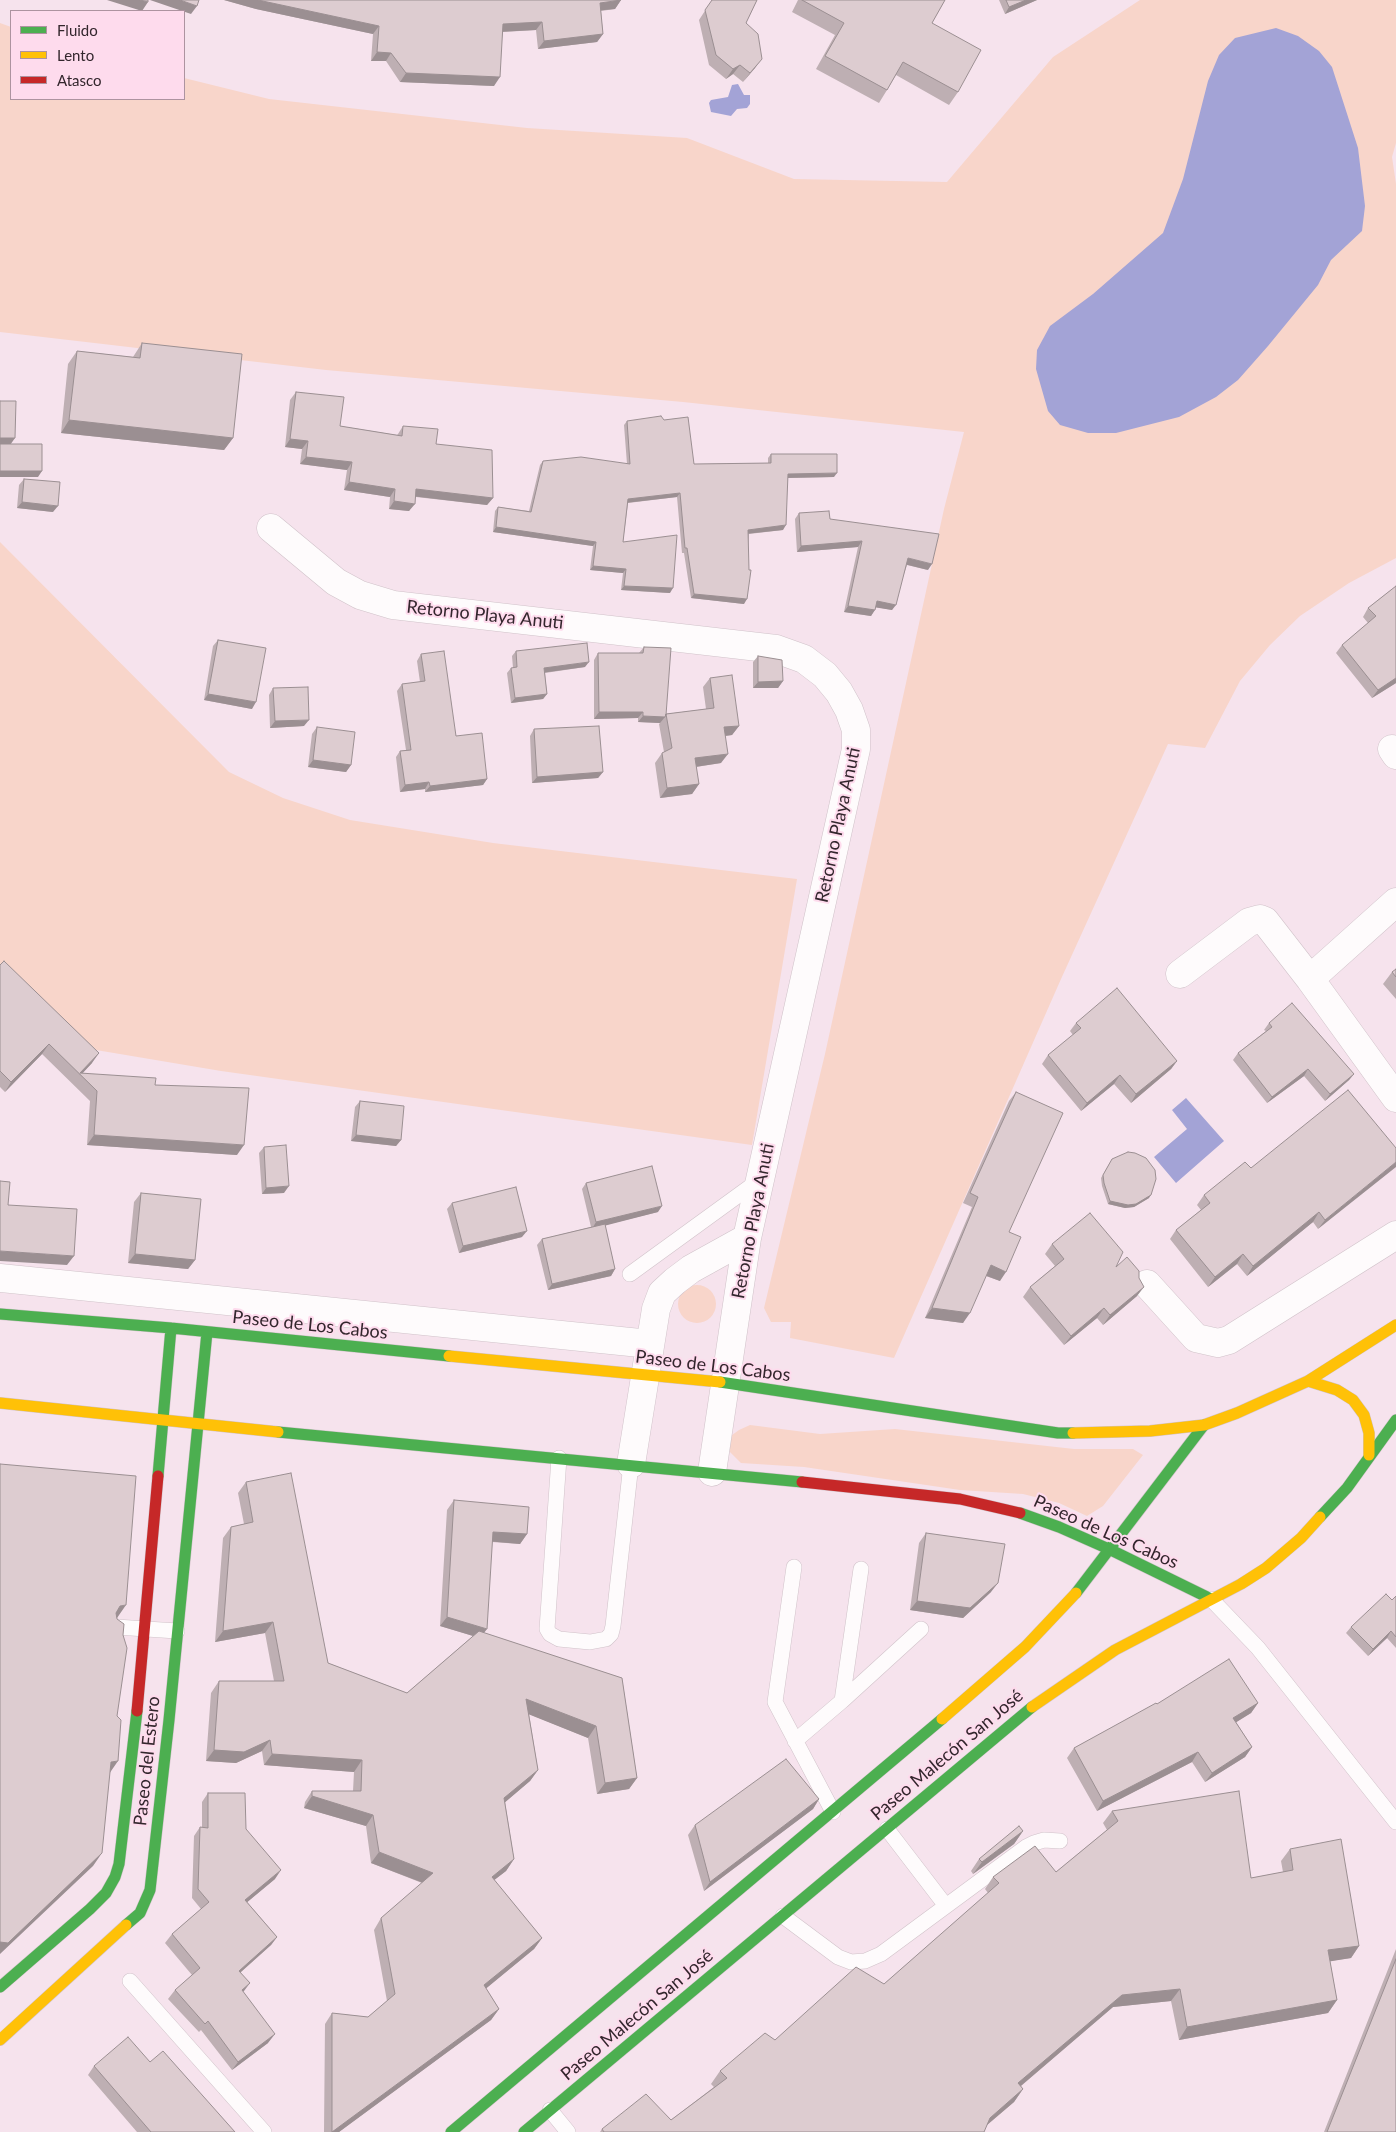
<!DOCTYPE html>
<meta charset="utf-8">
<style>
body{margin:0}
#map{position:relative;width:1396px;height:2132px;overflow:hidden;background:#f6e3ed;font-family:Lato,sans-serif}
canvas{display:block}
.legend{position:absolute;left:10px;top:10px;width:175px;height:90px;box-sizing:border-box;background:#fedbed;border:1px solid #ad93a0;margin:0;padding:6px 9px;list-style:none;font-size:15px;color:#33262d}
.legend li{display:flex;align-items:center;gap:10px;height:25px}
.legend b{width:25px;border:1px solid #ad93a0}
</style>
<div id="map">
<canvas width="1396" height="2132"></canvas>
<ul class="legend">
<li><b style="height:6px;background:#4caf50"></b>Fluido</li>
<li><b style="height:6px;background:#ffc107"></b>Lento</li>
<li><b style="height:6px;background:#c62828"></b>Atasco</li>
</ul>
</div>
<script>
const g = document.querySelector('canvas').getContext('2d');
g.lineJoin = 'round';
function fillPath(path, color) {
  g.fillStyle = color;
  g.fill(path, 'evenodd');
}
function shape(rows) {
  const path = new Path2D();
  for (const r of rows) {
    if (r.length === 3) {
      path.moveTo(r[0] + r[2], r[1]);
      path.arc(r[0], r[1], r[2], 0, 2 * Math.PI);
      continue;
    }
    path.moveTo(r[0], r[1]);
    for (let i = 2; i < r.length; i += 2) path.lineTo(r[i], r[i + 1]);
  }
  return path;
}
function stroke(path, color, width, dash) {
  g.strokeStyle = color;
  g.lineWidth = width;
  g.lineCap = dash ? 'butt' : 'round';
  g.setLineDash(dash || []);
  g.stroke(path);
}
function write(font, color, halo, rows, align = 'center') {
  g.font = font + ' Lato,sans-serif';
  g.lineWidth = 4;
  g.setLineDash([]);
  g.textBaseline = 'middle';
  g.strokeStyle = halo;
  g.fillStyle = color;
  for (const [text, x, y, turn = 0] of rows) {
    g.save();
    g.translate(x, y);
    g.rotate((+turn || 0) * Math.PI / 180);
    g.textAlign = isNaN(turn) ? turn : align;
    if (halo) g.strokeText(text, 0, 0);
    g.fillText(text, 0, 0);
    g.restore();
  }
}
const green = shape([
 [1140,0,1396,0,1396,143,1392,157,1396,184,1396,558,1349,583,1300,616,1270,645,1240,681,1205,748,1168,744,1061,979,894,1358,790,1338,791,1322,771,1322,764,1308,825,1054,944,509,964,432,683,402,326,370,0,332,0,23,11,27,11,99,184,99,184,78,269,99,527,128,687,138,794,179,947,182,1053,57],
 [0,542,229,772,283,798,350,820,493,843,797,879,752,1145,221,1071,96,1050,0,976],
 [697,1304,19],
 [750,1425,820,1434,895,1429,1074,1449,1133,1449,1143,1455,1103,1506,1087,1516,1059,1503,1023,1494,960,1490,804,1467,741,1463,729,1451,728,1438,739,1430]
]);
const water = shape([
 [1276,28,1298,36,1319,51,1332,67,1358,148,1365,206,1362,231,1331,260,1318,285,1268,346,1238,380,1216,397,1179,417,1116,433,1088,433,1060,425,1048,411,1036,369,1037,350,1050,326,1093,294,1163,233,1183,179,1208,81,1219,55,1235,38],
 [738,84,744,95,750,95,750,104,747,108,737,109,731,116,711,112,709,103,711,100,728,97,732,85],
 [1186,1098,1224,1141,1176,1183,1154,1157,1187,1129,1172,1110]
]);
const lane = shape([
 [630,1274,758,1181],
 [559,1458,547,1629,550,1634,559,1639,590,1642,606,1639,611,1634,613,1626,631,1464],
 [794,1567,775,1702,833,1812],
 [1211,1599,1258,1648,1396,1822],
 [116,1627,177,1631],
 [842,1701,861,1569],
 [795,1741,842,1701,921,1629],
 [887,1829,946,1906],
 [783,1916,838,1957,851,1962,865,1961,881,1954,1026,1847,1034,1843,1044,1840,1060,1841],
 [130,1981,264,2132],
 [550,2110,568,2132]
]);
const street = shape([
 [271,528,336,582,360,595,393,605,776,649,804,659,825,675,839,692,849,710,856,730,856,749,747,1238,712,1472],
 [1392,749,1396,755],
 [1180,974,1249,922,1260,919,1265,921,1310,979,1396,1098],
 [1310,979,1396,902],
 [0,1278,650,1344],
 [1147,1284,1196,1338,1218,1343,1229,1340,1396,1235],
 [631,1464,656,1309,662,1293,675,1281,691,1269,747,1238]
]);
const fast = shape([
 [0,1314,171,1328,449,1356],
 [720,1382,1058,1433,1073,1433],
 [278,1432,802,1482],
 [158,1476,171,1328],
 [1020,1513,1059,1527,1111,1550,1211,1599],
 [1320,1517,1347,1488,1396,1420],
 [1076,1593,1204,1425],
 [126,1925,140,1913,150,1890,169,1720,207,1332],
 [0,1987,90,1909,106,1893,115,1877,119,1864,137,1711],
 [451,2132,942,1719],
 [524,2132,1032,1707]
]);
const slow = shape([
 [449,1356,720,1382],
 [1308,1381,1337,1390,1353,1400,1364,1415,1369,1433,1369,1455],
 [0,1403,278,1432],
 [1073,1433,1150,1431,1204,1425,1237,1413,1308,1381,1396,1325],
 [1032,1707,1115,1650,1241,1584,1266,1568,1301,1538,1320,1517],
 [942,1719,1025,1647,1076,1593],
 [0,2040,126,1925]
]);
const jam = shape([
 [802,1482,960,1499,1020,1513],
 [137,1711,158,1476]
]);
const wall = shape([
 [224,0,621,0,615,9,601,11,603,34,597,42,538,49,536,30,503,32,494,86,400,82,386,61,371,61,373,34,256,9],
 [712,0,757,0,746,23,755,68,743,82,733,74,726,79,709,65,699,20],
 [798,0,945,0,932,23,958,92,949,105,896,75,887,90,879,103,816,69,835,35,792,12],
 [999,0,1037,0,1005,14],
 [142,343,233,438,224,450,61,433,68,364,77,351,133,357],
 [296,392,340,426,397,435,398,434,403,426,436,444,493,498,487,505,416,497,409,511,389,509,390,497,344,490,347,470,300,464,302,449,285,447,290,400],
 [627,421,694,464,768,463,768,458,771,454,834,477,788,478,783,530,749,534,744,604,691,598,684,553,682,553,677,497,628,503,623,542,670,593,621,590,623,573,590,570,593,546,493,532,495,511,498,507,529,511,540,465,543,461,627,464,624,425],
 [24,479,53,512,17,508,19,485],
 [799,513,830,519,928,570,907,565,892,610,876,607,871,616,844,612,858,547,797,552,795,519],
 [1396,586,1396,683,1372,698,1336,653,1342,645,1368,623,1363,617,1368,608],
 [218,640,252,709,204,700,213,646],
 [644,647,666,714,706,709,703,687,710,678,739,726,732,735,725,736,721,763,696,767,699,784,692,794,660,798,655,763,662,753,664,752,659,724,660,723,638,722,638,718,594,719,594,660,598,653,639,653],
 [516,651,585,667,545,673,547,694,543,699,511,703,507,673,511,668,513,668,512,656],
 [421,654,456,736,487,779,483,785,425,792,425,789,400,792,396,757,400,751,406,750,397,691,402,684,420,682,417,661],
 [758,656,783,681,778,688,753,688,753,662],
 [273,688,304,726,270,728,269,695],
 [317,727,351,765,346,772,308,767,312,734],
 [534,729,603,772,598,778,532,783,530,736],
 [0,965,92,1063,82,1073,155,1085,237,1155,87,1145,90,1101,42,1054,5,1092,0,1087],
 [1396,969,1396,999,1383,984,1392,972],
 [1076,1023,1177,1061,1171,1069,1131,1103,1114,1084,1081,1111,1042,1064,1048,1055,1073,1035,1070,1031],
 [1269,1023,1354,1074,1349,1080,1325,1101,1304,1076,1267,1103,1233,1060,1238,1053,1266,1031,1264,1030],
 [1016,1092,1009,1232,1000,1281,986,1276,963,1323,925,1318,972,1207,963,1203,1009,1101],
 [360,1101,401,1140,396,1146,351,1141,355,1107],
 [264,1147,284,1193,262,1194,259,1153],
 [1396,1148,1318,1229,1313,1222,1247,1276,1237,1264,1208,1287,1170,1239,1176,1230,1201,1210,1197,1205,1204,1195,1251,1168],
 [1112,1159,1149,1198,1134,1207,1125,1208,1108,1204,1102,1186,1101,1178],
 [586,1183,658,1212,605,1225,615,1269,611,1276,548,1290,537,1245,542,1239,591,1227,582,1189],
 [141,1193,195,1260,188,1269,128,1263,134,1202],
 [452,1203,522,1237,459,1253,447,1209],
 [1052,1244,1116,1267,1137,1296,1103,1325,1097,1318,1064,1345,1023,1297,1030,1287,1055,1266,1045,1254],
 [246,1482,328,1663,407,1693,473,1636,440,1626,447,1510,454,1500,527,1534,520,1544,492,1542,484,1633,622,1678,637,1778,629,1789,597,1794,588,1738,529,1714,538,1770,530,1781,505,1802,514,1859,506,1871,494,1880,542,1938,534,1949,486,1988,499,2009,491,2020,339,2132,324,2132,325,2024,332,2013,368,2017,387,2001,374,1930,381,1918,422,1883,371,1863,366,1826,304,1808,305,1802,312,1791,353,1791,354,1772,264,1765,262,1751,236,1763,206,1761,211,1693,219,1681,274,1681,265,1633,215,1642,223,1538,231,1527,244,1524,238,1493],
 [926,1533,991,1592,963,1618,910,1610,919,1543],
 [1396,1596,1396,1648,1387,1638,1368,1656,1346,1633,1351,1627,1392,1600],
 [1258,1703,1251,1713,1236,1722,1252,1747,1245,1757,1205,1782,1192,1762,1097,1811,1067,1758,1074,1748,1157,1704],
 [208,1793,246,1829,275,1879,247,1902,277,1937,271,1945,241,1972,243,1992,268,2043,232,2070,201,2030,199,2032,168,1999,175,1990,192,1975,165,1943,172,1934,201,1909,192,1898,194,1836,200,1827,202,1827,202,1802],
 [819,1799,813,1809,704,1891,688,1835,695,1825],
 [1112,1811,1251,1878,1283,1872,1281,1861,1290,1849,1359,1946,1351,1958,1330,1961,1337,2000,1328,2013,1179,2040,1171,2001,1113,2007,1021,2086,1023,2089,1014,2102,986,2126,984,2132,600,2132,602,2129,671,2120,714,2087,711,2084,720,2071,775,2040,884,1984,988,1893,985,1889,993,1877,1056,1872,1107,1830,1103,1823],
 [1023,1831,1014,1844,973,1874,971,1871,979,1859],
 [1396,1949,1396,2132,1324,2132],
 [150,2062,235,2132,137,2132,88,2075,94,2066]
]);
const shadedWall = shape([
 [107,0,140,0,148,2,142,11],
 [150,0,180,0,197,6,191,14],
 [224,0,258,0,379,26,373,34,256,9],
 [621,0,615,9,594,11,600,3],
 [1026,0,1037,0,1005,14,1009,7],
 [542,22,536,30,497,32,503,24],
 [603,34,597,42,538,49,544,41],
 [377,52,391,53,386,61,371,61],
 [762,59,755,68,743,82,750,73],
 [740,65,733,74,726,79,733,69],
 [406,73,500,77,494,86,400,82],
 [69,420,233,438,224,450,61,433],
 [0,438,15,438,8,448,0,448],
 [290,439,308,441,302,449,285,447],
 [306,457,352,462,347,470,300,464],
 [0,471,42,471,38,477,0,477],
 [837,473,834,477,785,478,788,474],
 [349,482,395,489,390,497,344,490],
 [416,489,493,498,487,505,411,496],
 [680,493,677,497,625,503,628,499],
 [394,501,415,504,409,511,389,509],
 [22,502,58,506,53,512,17,508],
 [786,525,783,530,745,534,748,530],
 [496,527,596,542,593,546,493,532],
 [862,541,858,547,797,552,801,546],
 [908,558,932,564,928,570,904,564],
 [593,566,626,569,623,573,590,570],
 [624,586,673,588,670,593,621,590],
 [694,594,747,599,744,604,691,598],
 [877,601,896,605,892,610,873,607],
 [848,606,875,610,871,616,844,612],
 [589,662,585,667,541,673,544,668],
 [1396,678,1396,683,1372,698,1378,690],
 [783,681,778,688,753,688,758,682],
 [208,694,256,702,252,709,204,700],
 [547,694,543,699,511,703,515,698],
 [599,712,643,712,638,718,594,719],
 [643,716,665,717,660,723,638,722],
 [309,720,304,726,270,728,275,721],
 [739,726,732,735,717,737,724,727],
 [728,754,721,763,688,768,695,758],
 [313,760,351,765,346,772,308,767],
 [603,772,598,778,532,783,537,777],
 [487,779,483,785,425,792,430,786],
 [429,782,425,789,400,792,405,785],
 [699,784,692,794,660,798,667,788],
 [49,1044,42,1054,5,1092,11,1082],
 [99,1053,92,1063,81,1075,79,1074],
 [1177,1061,1171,1069,1131,1103,1136,1094],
 [1308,1069,1304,1076,1267,1103,1272,1097],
 [1354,1074,1349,1080,1325,1101,1330,1094],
 [1120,1075,1114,1084,1081,1111,1087,1103],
 [94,1135,244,1145,237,1155,87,1145],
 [356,1135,401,1140,396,1146,351,1141],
 [1396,1162,1396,1167,1318,1229,1325,1220],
 [289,1186,284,1193,262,1194,266,1188],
 [1151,1195,1149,1198,1134,1207,1125,1208,1108,1204,1110,1201],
 [662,1206,658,1212,592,1229,596,1222],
 [1319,1212,1313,1222,1247,1276,1253,1266],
 [527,1231,522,1237,459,1253,463,1246],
 [0,1251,74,1256,67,1265,0,1261],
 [135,1254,195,1260,188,1269,128,1263],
 [1243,1254,1237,1264,1208,1287,1215,1277],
 [991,1265,1006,1272,1000,1281,984,1275],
 [615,1269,611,1276,548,1290,552,1284],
 [1144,1287,1137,1296,1103,1325,1110,1315],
 [932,1308,970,1313,963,1323,925,1318],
 [1104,1308,1097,1318,1064,1345,1071,1336],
 [493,1532,527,1534,520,1544,486,1541],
 [998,1583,991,1592,963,1618,910,1610,917,1601],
 [126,1605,117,1618,111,1619,120,1606],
 [447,1617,487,1629,480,1638,440,1626],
 [273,1622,265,1633,215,1642,223,1631],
 [1391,1631,1387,1638,1368,1656,1373,1649],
 [526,1699,596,1726,588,1738,518,1710],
 [1258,1703,1251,1713,1227,1728,1233,1718],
 [270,1740,262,1751,236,1763,206,1761,214,1750],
 [1252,1747,1245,1757,1205,1782,1212,1773],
 [1198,1752,1192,1762,1097,1811,1103,1801],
 [272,1754,362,1760,354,1772,264,1765],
 [118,1761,109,1774,111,1762],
 [538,1770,530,1781,496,1810,504,1798],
 [637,1778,629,1789,597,1794,605,1783],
 [312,1796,373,1815,366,1826,304,1808],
 [819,1799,813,1809,704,1891,710,1882],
 [1023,1831,1014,1844,973,1874,982,1862],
 [379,1852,433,1873,426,1884,371,1863],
 [102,1853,93,1866,0,1954,0,1942],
 [514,1859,506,1871,484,1888,492,1877],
 [281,1870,275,1879,239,1909,245,1900],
 [277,1937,271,1945,233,1979,239,1971],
 [542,1938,534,1949,477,1996,484,1985],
 [1359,1946,1351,1958,1320,1963,1328,1950],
 [250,1983,244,1991,236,1999,242,1990],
 [1180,1989,1171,2001,1113,2007,1009,2096,1018,2083,1122,1995],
 [1337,2000,1328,2013,1179,2040,1187,2027],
 [499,2009,491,2020,339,2132,332,2132],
 [275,2034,268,2043,232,2070,238,2062],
 [1023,2089,1014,2102,981,2130,990,2118]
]);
const building = shape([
 [140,0,148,0,148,2,140,0],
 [180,0,199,0,197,6,180,0],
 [258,0,621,0,600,3,603,34,544,41,542,22,503,24,500,77,406,73,391,53,377,52,379,26,258,0],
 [712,0,757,0,746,23,758,34,762,59,750,73,740,65,733,69,716,55,705,10,712,0],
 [802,0,945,0,932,23,981,50,958,92,903,62,887,90,825,56,844,23,802,0],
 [1006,0,1026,0,1009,7,1006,0],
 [142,343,242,354,233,438,69,420,77,351,140,358,142,343],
 [296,392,344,397,340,426,402,436,403,426,438,429,436,444,492,450,493,498,416,489,415,504,394,501,395,489,349,482,352,462,306,457,308,441,290,439,296,392],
 [0,401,16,401,15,438,0,438,0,401],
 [661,416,664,420,688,417,694,464,771,463,771,454,837,454,837,473,788,474,786,525,748,530,749,570,751,570,747,599,694,594,687,548,685,548,680,493,628,499,623,542,677,535,673,588,624,586,626,569,593,566,596,542,496,527,498,507,531,512,543,461,581,457,630,464,627,421,661,416],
 [0,444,42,444,42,471,0,471,0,444],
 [24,479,60,482,58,506,22,502,24,479],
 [829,511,830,519,939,534,932,564,908,558,896,605,877,601,875,610,848,606,862,541,801,546,799,513,829,511],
 [1396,586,1396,678,1378,690,1342,645,1376,616,1368,608,1396,586],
 [218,640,266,648,256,702,208,694,218,640],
 [587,643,589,662,544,668,547,694,515,698,511,668,517,667,516,651,587,643],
 [644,647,671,648,666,715,666,714,665,717,643,716,643,712,599,712,598,653,643,653,644,647],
 [444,651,456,736,482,733,487,779,430,786,429,782,405,785,400,751,411,750,402,684,425,681,421,654,444,651],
 [758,656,782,660,783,681,758,682,758,656],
 [732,675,739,726,724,727,728,754,695,758,699,784,667,788,662,753,672,748,666,714,714,708,710,678,732,675],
 [308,687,309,720,275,721,273,688,308,687],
 [599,726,603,772,537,777,534,729,599,726],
 [317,727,355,732,351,765,313,760,317,727],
 [4,961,99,1053,80,1073,156,1078,155,1085,249,1088,244,1145,94,1135,97,1091,49,1044,11,1082,0,1071,0,965,4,961],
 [1396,969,1396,977,1392,972,1396,969],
 [1117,988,1177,1061,1136,1094,1120,1075,1087,1103,1048,1055,1081,1028,1076,1023,1117,988],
 [1292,1003,1354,1074,1330,1094,1308,1069,1272,1097,1238,1053,1272,1027,1269,1023,1292,1003],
 [1348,1090,1396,1148,1396,1162,1325,1220,1319,1212,1253,1266,1243,1254,1215,1277,1176,1230,1210,1203,1204,1195,1245,1162,1251,1168,1348,1090],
 [1016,1092,1063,1113,1009,1232,1021,1237,1006,1272,991,1265,970,1313,932,1308,978,1197,970,1193,1016,1092],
 [360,1101,404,1106,401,1140,356,1135,360,1101],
 [286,1145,289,1186,266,1188,264,1147,286,1145],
 [1128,1152,1135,1153,1146,1158,1155,1170,1156,1179,1151,1195,1136,1204,1128,1205,1110,1201,1104,1183,1103,1175,1112,1159,1128,1152],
 [652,1166,662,1206,596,1222,586,1183,652,1166],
 [0,1181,10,1182,8,1205,77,1209,74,1256,0,1251,0,1181],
 [516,1187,527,1231,463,1246,452,1203,516,1187],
 [141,1193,201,1199,195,1260,135,1254,141,1193],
 [1090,1213,1123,1252,1116,1267,1127,1257,1139,1271,1139,1278,1144,1287,1110,1315,1104,1308,1071,1336,1030,1287,1064,1259,1052,1244,1090,1213],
 [605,1224,615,1269,552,1284,542,1239,605,1224],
 [0,1464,136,1476,126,1605,120,1606,116,1613,117,1619,124,1624,123,1635,127,1648,117,1716,121,1720,118,1761,111,1762,102,1853,8,1943,0,1942,0,1464],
 [291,1473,328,1663,407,1693,479,1631,622,1678,637,1778,605,1783,596,1726,526,1699,538,1770,504,1798,514,1859,492,1877,542,1938,484,1985,499,2009,332,2132,332,2013,368,2017,395,1994,381,1918,433,1873,379,1852,373,1815,312,1796,312,1791,361,1791,362,1760,272,1754,270,1740,244,1752,214,1750,219,1681,284,1681,273,1622,223,1631,231,1527,253,1522,246,1482,291,1473],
 [454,1500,529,1507,527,1534,493,1532,487,1629,447,1617,454,1500],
 [926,1533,1005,1544,998,1583,970,1608,917,1601,926,1533],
 [1386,1594,1392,1600,1396,1596,1396,1637,1391,1631,1373,1649,1351,1627,1386,1594],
 [1229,1659,1258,1703,1233,1718,1252,1747,1212,1773,1198,1752,1103,1801,1074,1748,1156,1703,1157,1704,1229,1659],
 [786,1759,819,1799,710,1882,695,1825,786,1759],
 [1239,1791,1251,1878,1293,1870,1290,1849,1341,1839,1359,1946,1328,1950,1337,2000,1187,2027,1180,1989,1122,1995,1018,2083,1023,2089,990,2118,984,2132,604,2132,602,2129,646,2094,671,2120,727,2078,720,2071,765,2033,775,2040,856,1967,884,1984,999,1883,993,1877,1035,1846,1056,1872,1118,1821,1112,1811,1239,1791],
 [208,1793,245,1793,246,1829,281,1870,245,1900,277,1937,239,1971,250,1983,242,1990,275,2034,238,2062,208,2021,205,2024,175,1990,200,1968,172,1934,209,1902,198,1889,200,1827,208,1828,208,1793],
 [1019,1826,1023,1831,982,1862,979,1859,1019,1826],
 [1396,1959,1396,2132,1327,2132,1396,1959],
 [128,2037,150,2062,163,2051,235,2132,151,2132,94,2066,128,2037]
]);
const streetNames = [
 ["Retorno Playa Anuti",485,615,6],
 ["Retorno Playa Anuti",838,825,-78],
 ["Retorno Playa Anuti",753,1221,-79],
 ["Paseo de Los Cabos",310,1325,6],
 ["Paseo de Los Cabos",713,1366,7],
 ["Paseo de Los Cabos",1106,1532,24],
 ["Paseo Malecón San José",947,1755,-40],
 ["Paseo del Estero",147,1761,-84],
 ["Paseo Malecón San José",637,2015,-40]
];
fillPath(green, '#f8d5ca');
fillPath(water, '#a3a3d6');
stroke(lane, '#d0c2c9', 16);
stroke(street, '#d0c2c9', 29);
stroke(fast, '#d0c2c9', 12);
stroke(slow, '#d0c2c9', 12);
stroke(jam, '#d0c2c9', 12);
stroke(lane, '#fefbfc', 15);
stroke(street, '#fefbfc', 28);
stroke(fast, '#4caf50', 11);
stroke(slow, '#ffc107', 11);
stroke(jam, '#c62828', 11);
fillPath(wall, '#beafb3');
fillPath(shadedWall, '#9b8f92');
fillPath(building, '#ddccd0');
stroke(building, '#9b8f92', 1);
write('18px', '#33262d', '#fedbed', streetNames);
</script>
